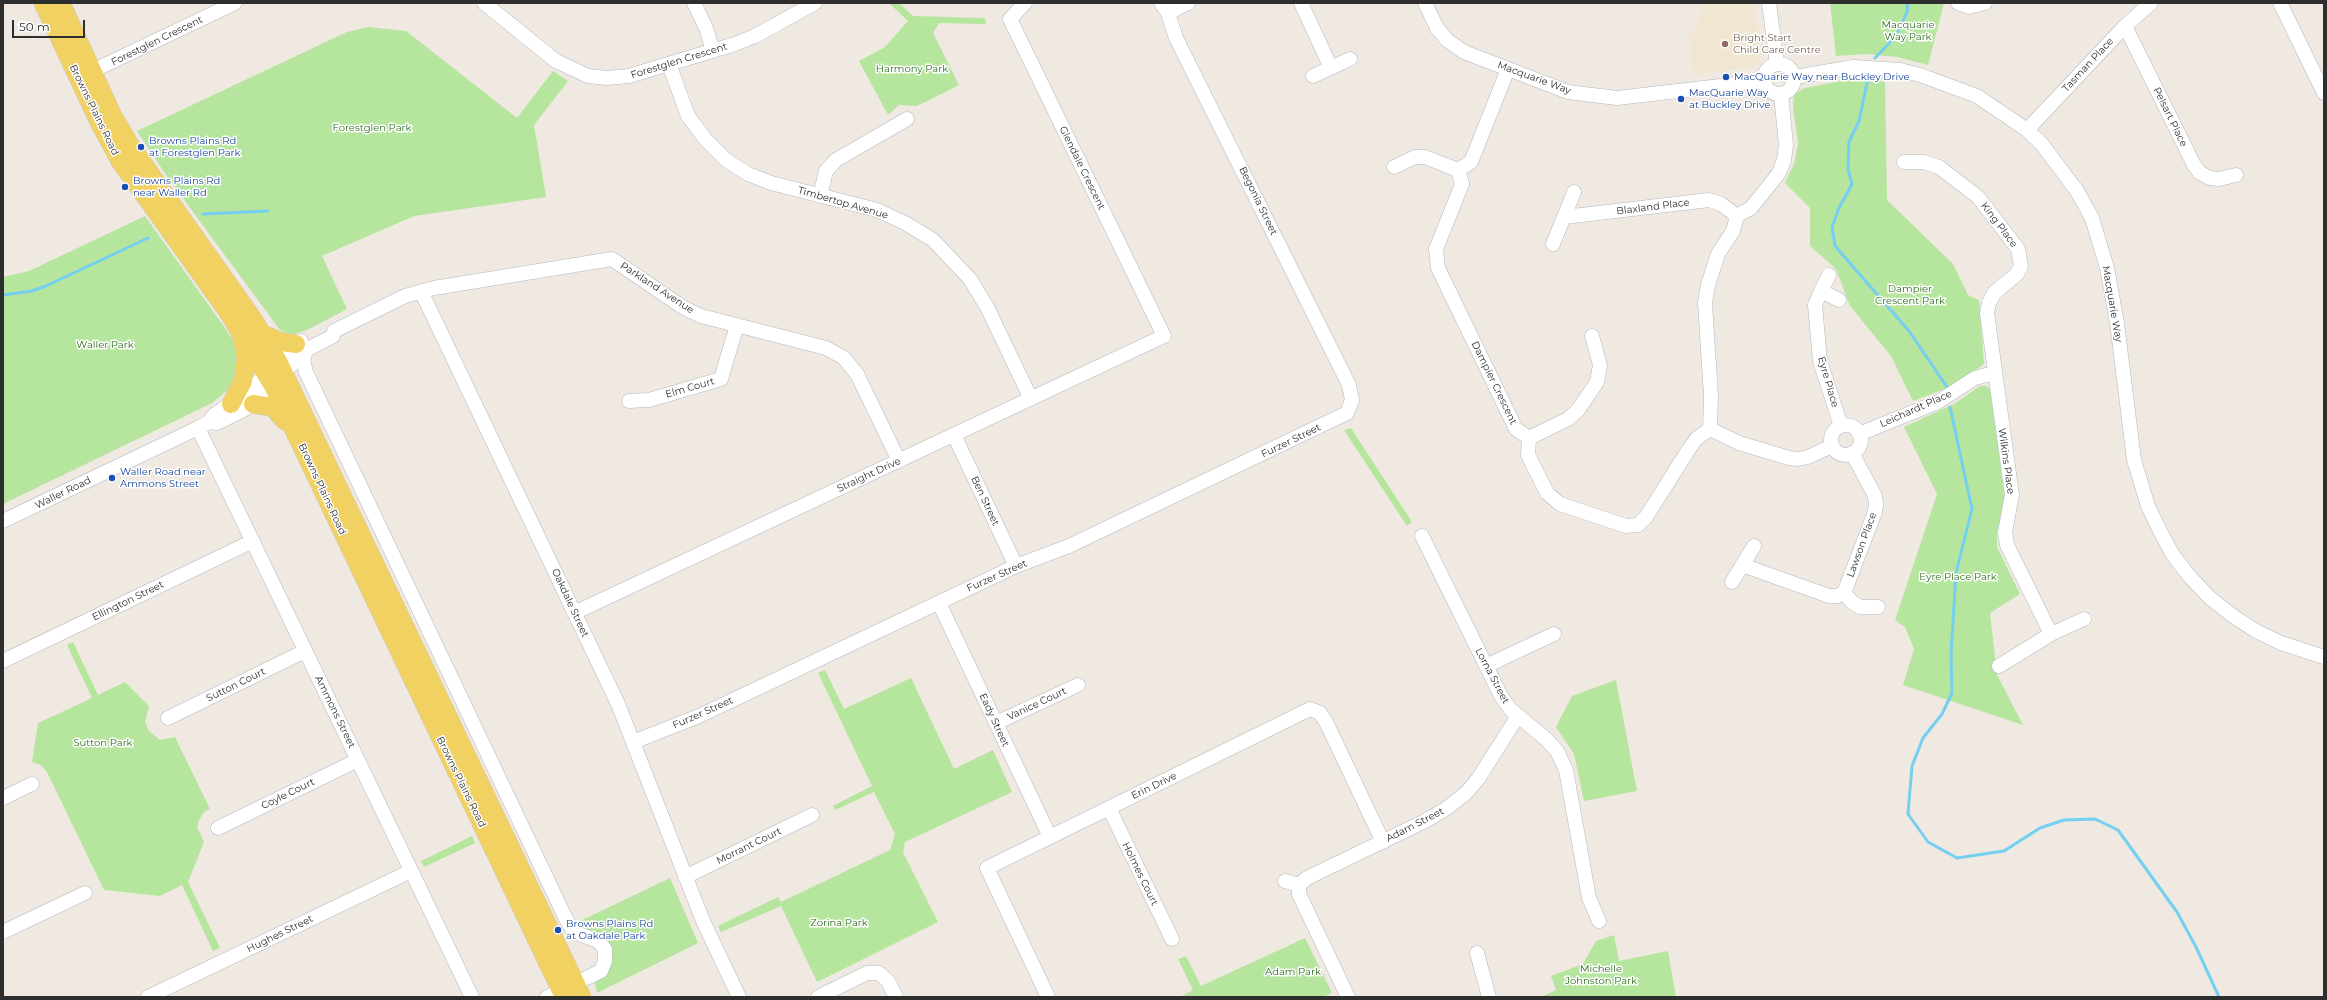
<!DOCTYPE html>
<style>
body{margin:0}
#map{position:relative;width:2327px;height:1000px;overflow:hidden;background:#efe9e1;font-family:Montserrat,sans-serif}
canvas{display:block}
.frame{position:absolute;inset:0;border:4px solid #2e2e2e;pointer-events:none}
.scale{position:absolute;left:12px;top:20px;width:73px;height:18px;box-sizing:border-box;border:2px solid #2e2e2e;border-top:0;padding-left:5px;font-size:12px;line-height:14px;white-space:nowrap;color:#2e2e2e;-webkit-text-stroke:3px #fff;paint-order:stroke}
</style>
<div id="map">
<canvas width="2327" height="1000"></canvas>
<div class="frame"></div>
<div class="scale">50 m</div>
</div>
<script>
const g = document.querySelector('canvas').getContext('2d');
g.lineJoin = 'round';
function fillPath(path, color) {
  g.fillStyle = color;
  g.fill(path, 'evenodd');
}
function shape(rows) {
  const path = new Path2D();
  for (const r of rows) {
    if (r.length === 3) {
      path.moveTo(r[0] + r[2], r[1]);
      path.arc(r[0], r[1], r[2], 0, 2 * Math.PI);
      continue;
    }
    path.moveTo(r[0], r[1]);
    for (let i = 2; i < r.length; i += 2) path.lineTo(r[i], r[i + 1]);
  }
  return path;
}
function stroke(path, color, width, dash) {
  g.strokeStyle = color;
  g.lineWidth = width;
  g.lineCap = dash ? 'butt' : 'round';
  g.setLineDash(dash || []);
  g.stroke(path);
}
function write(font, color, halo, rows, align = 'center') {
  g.font = font + ' Montserrat,sans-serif';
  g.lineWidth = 3;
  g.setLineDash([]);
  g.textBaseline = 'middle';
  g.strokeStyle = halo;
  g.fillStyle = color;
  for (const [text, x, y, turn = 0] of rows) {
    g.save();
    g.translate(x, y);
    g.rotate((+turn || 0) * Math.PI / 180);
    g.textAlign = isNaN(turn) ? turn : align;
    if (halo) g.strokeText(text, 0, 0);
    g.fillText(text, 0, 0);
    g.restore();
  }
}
const education = shape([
 [1705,3,1754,3,1761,57,1753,67,1693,75,1689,32,1694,31]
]);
const green = shape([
 [889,3,899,3,913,16,985,18,986,24,939,23,933,33,959,85,917,106,899,105,888,115,859,61,885,47,908,21],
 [1830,3,1944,3,1928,65,1898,57,1865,54,1836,56],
 [368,27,406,31,517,118,553,71,568,81,534,125,546,197,414,216,322,256,347,309,307,330,291,335,280,330,168,178,137,131,347,32],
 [1857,78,1885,82,1887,200,1953,264,1968,295,1979,300,1984,364,1952,386,1913,401,1891,356,1850,306,1836,269,1810,246,1810,208,1785,183,1794,164,1798,144,1793,107,1794,94,1805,88],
 [145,216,232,338,241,359,234,385,212,403,3,504,3,277,29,271],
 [1980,386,1986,386,1990,389,2005,495,1997,533,1997,547,2020,594,1990,613,1997,675,2023,725,1903,685,1914,649,1905,627,1895,620,1937,494,1904,427,1954,404],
 [1351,428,1412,522,1407,526,1344,430],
 [73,642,98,695,125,682,149,706,145,722,149,731,160,740,175,737,210,809,204,812,199,820,197,827,204,842,188,882,220,948,213,951,182,885,160,896,104,890,47,772,41,765,32,762,38,723,92,698,67,645],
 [825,670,844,709,911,678,954,769,993,750,1012,792,905,842,903,852,938,922,817,982,781,906,721,932,718,926,778,897,781,902,890,850,895,834,874,792,835,810,833,806,872,786,818,673],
 [1616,680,1637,791,1584,801,1574,754,1556,727,1572,696],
 [472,836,475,843,424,867,421,861],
 [670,878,698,943,597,993,595,983,605,974,605,939,598,933,581,929,578,922],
 [1614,935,1619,961,1668,951,1676,997,1541,997,1556,990,1551,976,1583,964,1596,941],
 [1305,938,1332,993,1323,997,1180,997,1193,990,1178,959,1186,956,1201,986]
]);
const stream = shape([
 [1875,58,1896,36,1907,12,1908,3],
 [1868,78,1859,121,1849,142,1848,169,1852,184,1839,208,1832,227,1835,246,1909,331,1947,387],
 [203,214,268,211],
 [3,295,32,291,46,286,148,238],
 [1950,407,1972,509,1956,573,1951,654,1952,693,1942,714,1923,738,1912,766,1908,814,1928,842,1957,858,2004,851,2040,828,2064,820,2095,819,2118,830,2177,912,2196,947,2219,997]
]);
const minor = shape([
 [484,3,556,61,588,76,607,78,629,76,735,44,755,36,815,3],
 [694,3,706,28,713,51],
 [1301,3,1331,68],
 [1425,3,1437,28,1447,40,1464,52,1568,92,1617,98,1764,81],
 [1769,3,1777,64],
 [1958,3,1969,7,1985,3],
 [2280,3,2324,93],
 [1168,13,1188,3],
 [2125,26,2194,165,2200,173,2210,178,2219,179,2236,175],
 [1779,79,15],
 [669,64,688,116,706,140,726,160,748,174,771,183,877,210,905,223,933,240,970,279,987,307,1031,399],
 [1508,69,1471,162,1458,170,1462,184,1436,249,1438,268,1516,429,1529,438,1528,455,1547,493,1560,504,1626,526,1638,525,1646,517,1689,449,1697,438,1710,429,1711,396,1705,303,1708,285,1718,254,1733,231,1737,216,1751,208,1779,173,1784,160,1786,145,1781,94],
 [84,75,235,3],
 [1313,76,1350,59],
 [1795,77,1853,67,1900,70,1920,75,1977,96,2027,130,2041,143,2077,191,2092,218,2107,268,2117,323,2134,460,2148,506,2160,531,2173,555,2190,577,2210,598,2233,616,2256,631,2281,643,2324,657],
 [2027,130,2125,26,2151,3],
 [1904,162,1924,162,1939,167,1978,197,2018,249,2021,266,2017,274,1994,293,1989,303,1987,313,2012,495,2005,532,2007,545,2051,634],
 [1394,167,1415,157,1425,157,1458,170],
 [820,196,826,171,836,160,907,119],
 [1564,217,1709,200,1721,204,1737,216],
 [1553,244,1574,192],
 [1829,275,1821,291,1839,300],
 [421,291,618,704,703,921,739,997],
 [1821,291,1815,305,1820,361,1841,426],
 [306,350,303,360,306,372,567,921,574,932,598,941,605,949,605,961,601,971,547,997],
 [629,401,649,400,721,379,737,325],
 [209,422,214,415,246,393,267,374,287,350,301,341],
 [1846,440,15],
 [198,428,472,997],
 [1710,429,1739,443,1789,458,1798,459,1808,457,1832,446],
 [1859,434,1938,402,1975,378,1994,373],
 [954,435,1016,566],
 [1529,438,1568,419,1578,410,1597,382,1600,365,1592,336],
 [3,521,198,428,209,422,217,423,245,409,259,398,306,350,333,336,334,331,405,296,434,288,612,259,684,308,701,316,826,348,844,358,857,374,899,461],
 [1422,536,1501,696,1511,710,1546,739,1557,751,1566,770,1589,898,1599,921],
 [1742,565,1829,596,1837,596,1844,593,1875,512,1876,504,1875,496,1852,453],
 [1732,582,1754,546],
 [1844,593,1852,602,1860,607,1878,607],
 [939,603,1050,837],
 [574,613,1164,336,1010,19,1025,3],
 [3,661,253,541],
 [1486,666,1554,634],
 [1999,666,2051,634,2084,619],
 [168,718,305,651],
 [996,723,1078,685],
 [633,742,699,716,1016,566,1069,546,1347,413,1352,400,1349,385,1176,38,1168,13,1161,3],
 [3,798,32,784],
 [1109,808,1172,939],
 [218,828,358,760],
 [685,877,812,815],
 [1285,881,1299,885],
 [3,932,85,893],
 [1477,953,1489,997],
 [148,997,411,871],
 [818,997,867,973,879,973,888,981,896,997],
 [1048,997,987,868,1310,709,1320,713,1326,722,1383,842],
 [1348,997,1299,894,1299,885,1307,878,1425,821,1447,808,1466,793,1478,779,1518,716]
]);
const major = shape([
 [43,3,99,122,120,161,228,312,272,384,564,997],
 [61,3,113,116,132,148,253,319,278,361,582,997],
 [263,334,282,342,296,344],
 [231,404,243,381,246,357,242,339],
 [253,404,272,407,285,421]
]);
const markers = [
 [1725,44,4,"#8d6e63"],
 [1726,77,4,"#1a4fb4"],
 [1681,99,4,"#1a4fb4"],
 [141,147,4,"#1a4fb4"],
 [125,187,4,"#1a4fb4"],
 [112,478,4,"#1a4fb4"],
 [558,930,4,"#1a4fb4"]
];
const parkNames = [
 ["Macquarie",1908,25],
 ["Way Park",1908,37],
 ["Harmony Park",912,69],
 ["Forestglen Park",372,128],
 ["Dampier",1910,289],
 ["Crescent Park",1910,301],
 ["Waller Park",105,345],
 ["Eyre Place Park",1958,577],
 ["Sutton Park",103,743],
 ["Zorina Park",839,923],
 ["Michelle",1601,969],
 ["Johnston Park",1601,981],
 ["Adam Park",1293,972]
];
const educationNames = [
 ["Bright Start",1733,38],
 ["Child Care Centre",1733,50]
];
const streetNames = [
 ["Forestglen Crescent",157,41,-26],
 ["Forestglen Crescent",679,61,-17],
 ["Tasman Place",2088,65,-47],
 ["Macquarie Way",1534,78,20],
 ["Browns Plains Road",94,110,64],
 ["Pelsart Place",2170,117,64],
 ["Glendale Crescent",1082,168,64],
 ["Begonia Street",1258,201,64],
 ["Timbertop Avenue",843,203,16],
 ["Blaxland Place",1653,207,-7],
 ["King Place",1999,225,53],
 ["Parkland Avenue",657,288,33],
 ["Macquarie Way",2112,304,80],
 ["Eyre Place",1828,382,74],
 ["Dampier Crescent",1494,383,64],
 ["Elm Court",690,388,-16],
 ["Leichardt Place",1916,409,-24],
 ["Furzer Street",1291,441,-26],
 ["Wilkins Place",2006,461,82],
 ["Straight Drive",869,475,-25],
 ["Browns Plains Road",322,489,65],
 ["Waller Road",63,493,-26],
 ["Ben Street",985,501,65],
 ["Lawson Place",1862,545,-70],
 ["Furzer Street",997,576,-24],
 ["Ellington Street",128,601,-26],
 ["Oakdale Street",570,603,65],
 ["Lorna Street",1492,676,62],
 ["Sutton Court",236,685,-26],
 ["Vanice Court",1037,704,-25],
 ["Ammons Street",335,712,64],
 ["Furzer Street",703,713,-24],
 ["Eady Street",994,720,65],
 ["Browns Plains Road",461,782,64],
 ["Erin Drive",1154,786,-26],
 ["Coyle Court",288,794,-26],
 ["Adam Street",1415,825,-27],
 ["Morrant Court",749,846,-26],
 ["Holmes Court",1140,874,64],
 ["Hughes Street",280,934,-26]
];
const transitNames = [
 ["MacQuarie Way near Buckley Drive",1734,77],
 ["MacQuarie Way",1689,93],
 ["at Buckley Drive",1689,105],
 ["Browns Plains Rd",149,141],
 ["at Forestglen Park",149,153],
 ["Browns Plains Rd",133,181],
 ["near Waller Rd",133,193],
 ["Waller Road near",120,472],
 ["Ammons Street",120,484],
 ["Browns Plains Rd",566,924],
 ["at Oakdale Park",566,936]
];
fillPath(education, '#f0e6d1');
fillPath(green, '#b6e59e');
stroke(stream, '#75cff0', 3);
stroke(minor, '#b4b7c1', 15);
stroke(major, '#c9c9c9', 19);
stroke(minor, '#fff', 14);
stroke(major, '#f2d163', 18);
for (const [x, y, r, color] of markers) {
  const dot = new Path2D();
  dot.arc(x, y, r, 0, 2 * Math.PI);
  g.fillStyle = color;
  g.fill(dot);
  stroke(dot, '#fff', 1.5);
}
write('10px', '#2c6e1b', '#fff', parkNames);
write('10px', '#785e54', '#fff', educationNames, 'left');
write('10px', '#2e2e2e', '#fff', streetNames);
write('10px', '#164399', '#fff', transitNames, 'left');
</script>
